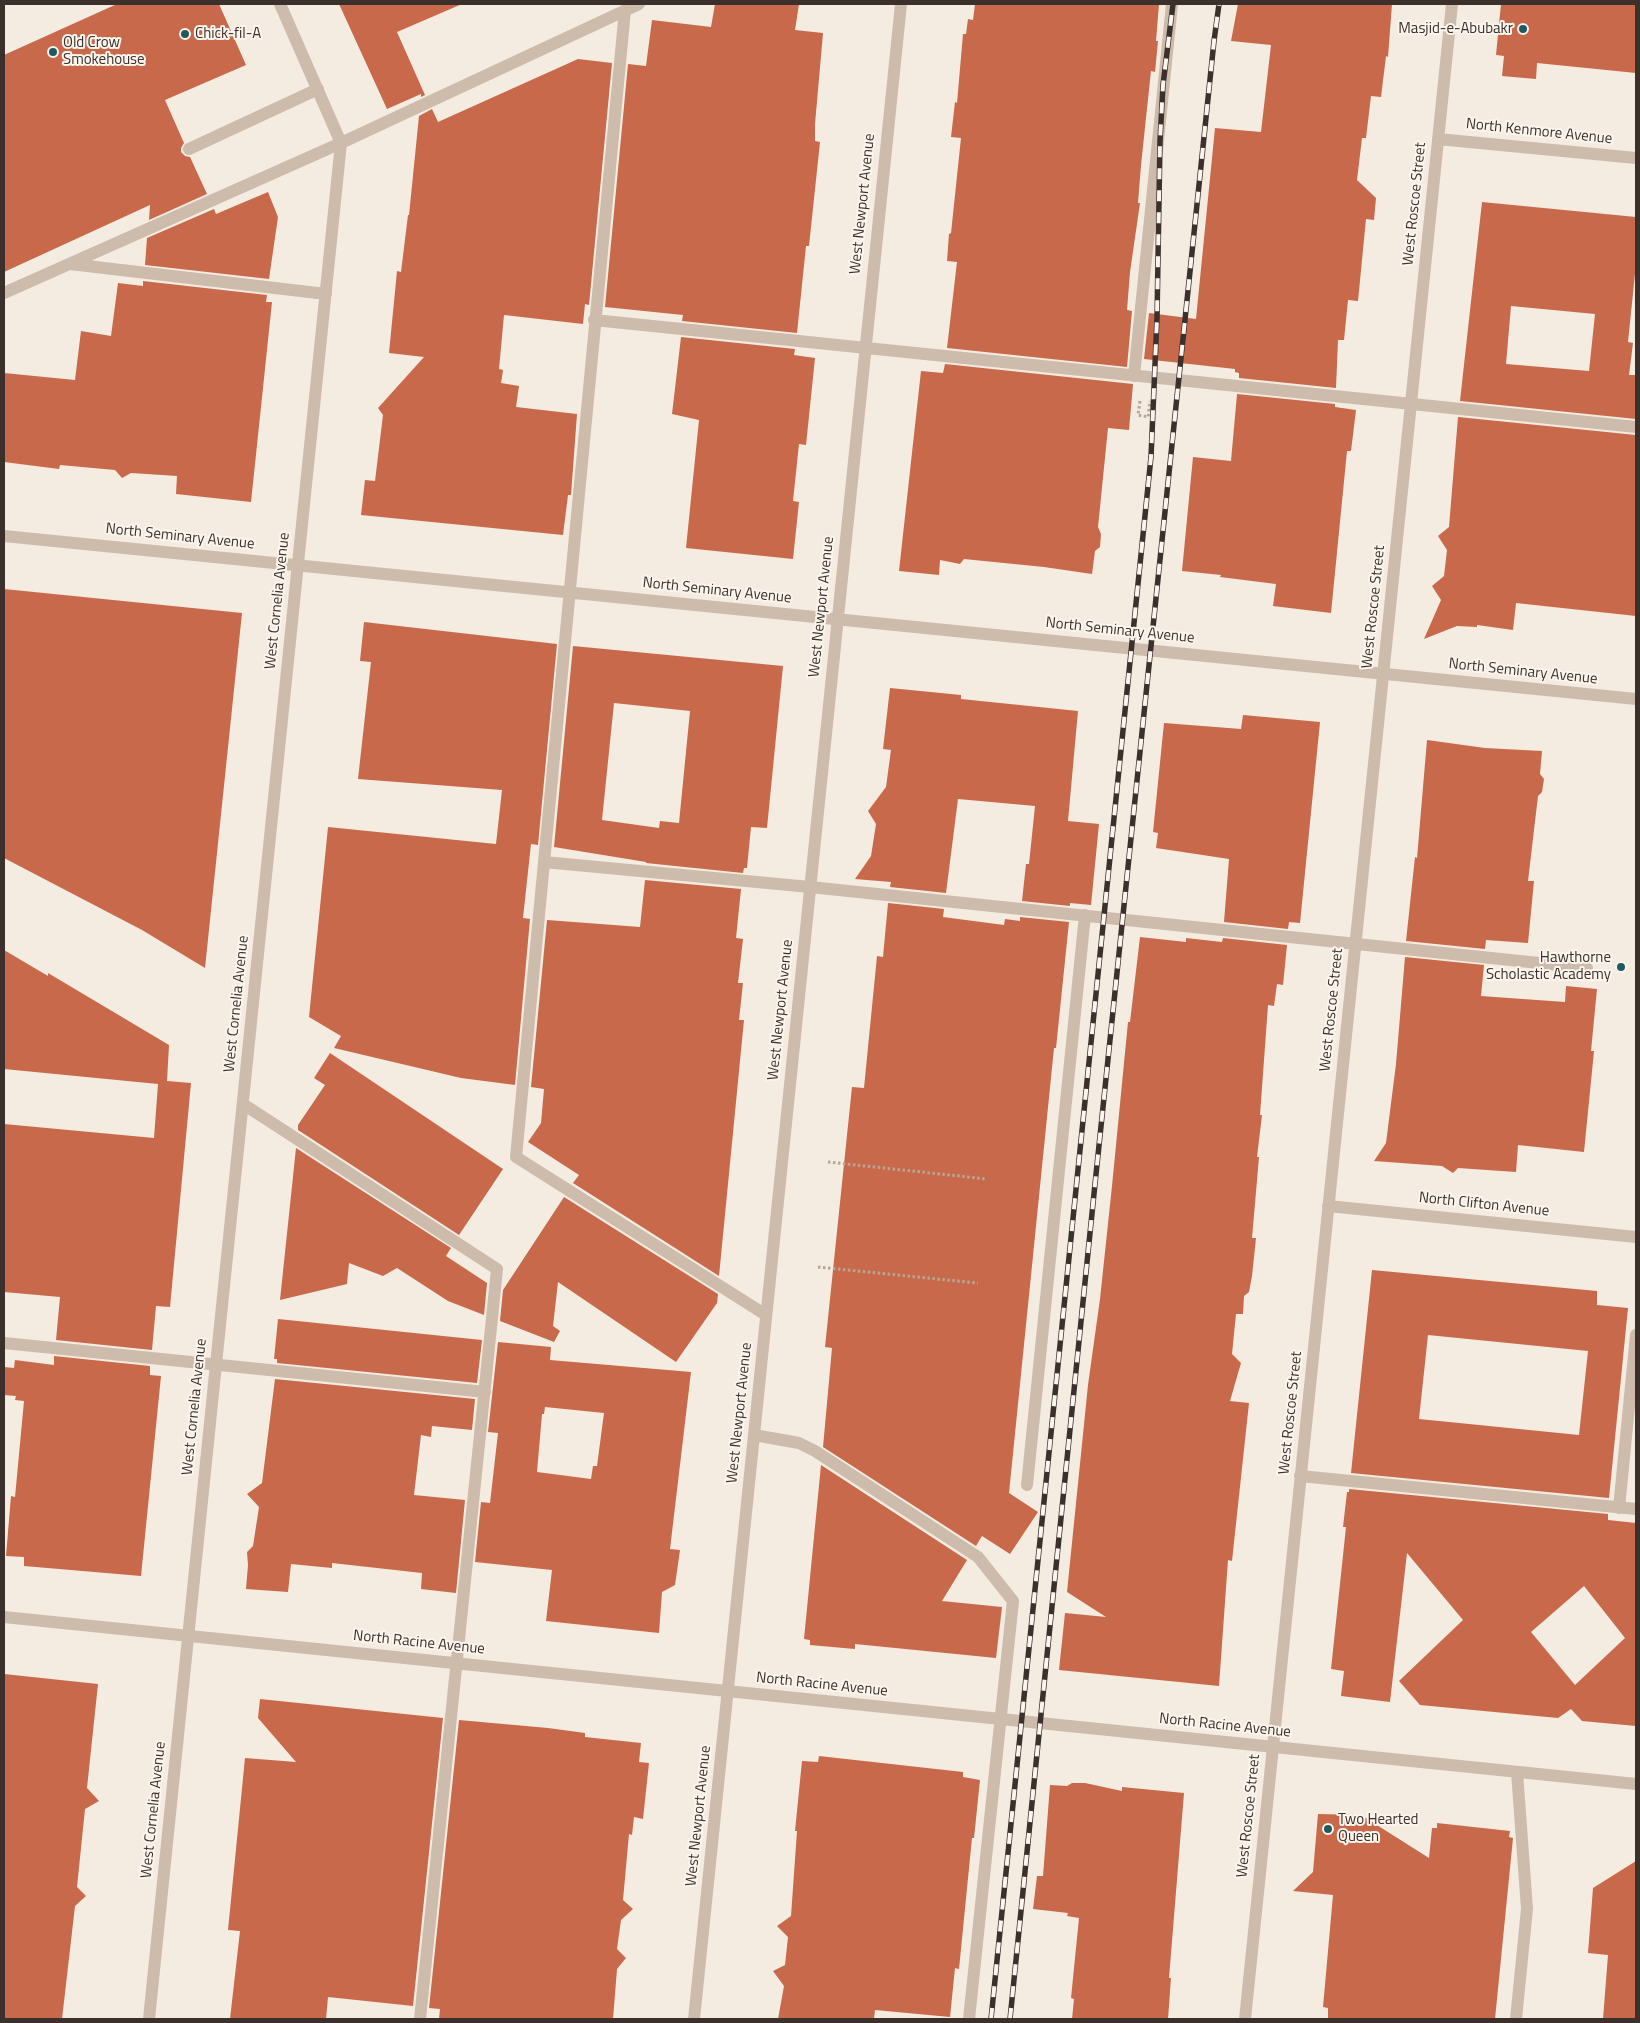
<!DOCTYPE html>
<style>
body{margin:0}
#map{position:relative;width:1640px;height:2023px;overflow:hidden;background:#f4ebe1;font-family:"Titillium Web",sans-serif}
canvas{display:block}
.frame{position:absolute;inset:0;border:5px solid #3b302b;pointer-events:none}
</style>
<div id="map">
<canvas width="1640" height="2023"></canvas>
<div class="frame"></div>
</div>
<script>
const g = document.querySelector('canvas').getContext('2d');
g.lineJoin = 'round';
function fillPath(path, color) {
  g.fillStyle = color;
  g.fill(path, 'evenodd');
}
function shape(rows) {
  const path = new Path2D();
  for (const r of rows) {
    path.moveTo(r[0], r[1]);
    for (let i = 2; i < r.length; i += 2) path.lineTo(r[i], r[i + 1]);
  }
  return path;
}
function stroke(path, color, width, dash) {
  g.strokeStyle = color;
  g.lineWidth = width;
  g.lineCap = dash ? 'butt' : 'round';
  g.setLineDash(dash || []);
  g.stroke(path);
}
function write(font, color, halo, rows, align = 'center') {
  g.font = font + ' "Titillium Web",sans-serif';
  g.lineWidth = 4;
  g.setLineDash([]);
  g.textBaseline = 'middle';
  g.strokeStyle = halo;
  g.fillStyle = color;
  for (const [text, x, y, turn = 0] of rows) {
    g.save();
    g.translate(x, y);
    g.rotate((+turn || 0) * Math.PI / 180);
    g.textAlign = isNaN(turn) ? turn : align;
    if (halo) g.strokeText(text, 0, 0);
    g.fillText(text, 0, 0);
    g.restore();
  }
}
const building = shape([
 [117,4,219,4,246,65,165,100,184,143,181,148,181,152,185,156,190,157,207,194,149,220,150,205,4,272,4,55],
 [339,4,462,4,397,32,425,95,421,97,421,94,387,109],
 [715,4,799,4,795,30,823,33,815,124,815,141,820,142,809,246,806,246,797,333,682,321,683,315,605,307,628,64,646,66,652,20,711,27],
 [975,4,1159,4,1156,41,1158,41,1155,72,1151,71,1141,165,1138,203,1140,203,1130,272,1127,310,1132,311,1127,367,947,348,957,262,947,261,949,234,951,233,961,138,951,137,955,102,957,103,963,34,966,34,968,19,973,20],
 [1238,4,1392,4,1388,57,1386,56,1381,97,1371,96,1366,138,1362,138,1357,180,1376,198,1374,220,1366,219,1358,301,1348,300,1344,340,1338,340,1336,388,1239,378,1239,373,1235,372,1235,369,1144,359,1149,313,1196,319,1215,128,1261,132,1271,45,1231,41],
 [1501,4,1636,4,1636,73,1537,63,1536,79,1502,76,1504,56,1496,55],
 [578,59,612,63,589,305,585,304,583,324,504,315,499,369,503,370,501,383,519,386,516,407,577,414,571,495,568,495,563,535,361,515,365,480,375,481,383,415,378,408,424,357,389,353,397,271,401,272,408,215,409,215,419,116,432,109,438,122],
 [268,192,278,217,269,279,145,265,147,238,214,209,216,214],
 [1482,202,1636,217,1636,264,1628,342,1633,343,1629,375,1636,375,1636,419,1460,401],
 [1511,306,1595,314,1589,371,1506,364],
 [143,281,267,295,266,302,272,302,251,502,176,494,177,476,131,473,122,478,115,470,60,465,59,469,4,462,4,373,75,380,81,331,111,336,118,283,143,286],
 [681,337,795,349,794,355,815,358,806,445,799,444,793,501,799,502,793,559,686,548,699,420,672,414],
 [945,364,1133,384,1129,430,1108,428,1098,527,1101,534,1100,547,1095,551,1092,574,1044,567,964,559,960,564,940,560,939,575,899,571,921,371,943,373],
 [1237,394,1335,404,1335,407,1356,410,1351,451,1347,451,1331,613,1273,606,1276,584,1220,577,1221,575,1182,571,1193,457,1231,461],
 [1458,417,1636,435,1636,616,1516,603,1513,630,1477,625,1477,627,1457,626,1424,639,1441,600,1432,586,1444,576,1447,550,1438,536,1449,527],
 [4,589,242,613,205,968,142,930,4,858],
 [364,622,557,644,538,845,531,844,523,918,530,919,515,1085,461,1078,334,1048,341,1036,309,1017,328,827,496,844,502,790,358,779,371,662,360,661],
 [573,646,783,666,767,828,751,827,747,868,744,868,743,873,646,863,646,862,554,847],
 [614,703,690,711,679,823,660,821,659,828,602,820],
 [890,688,961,695,961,699,1078,711,1068,821,1099,824,1091,905,1070,903,1070,906,1022,901,1026,864,1029,864,1035,806,958,799,946,893,890,887,891,882,855,879,871,856,876,824,868,811,886,787,891,750,883,749],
 [1243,715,1320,722,1300,923,1289,922,1288,929,1224,922,1229,859,1156,848,1158,833,1153,832,1164,723,1241,729],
 [1427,740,1485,748,1542,751,1540,774,1544,779,1542,792,1538,796,1528,881,1534,881,1528,943,1486,940,1485,949,1406,941,1415,857,1417,858],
 [645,880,741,889,736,938,743,939,738,983,743,983,739,1020,744,1020,719,1276,573,1183,579,1175,528,1142,541,1123,544,1089,531,1087,547,920,640,927],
 [888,903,944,909,943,917,1004,925,1005,919,1020,921,1020,917,1069,922,1056,1048,1054,1048,1009,1493,1038,1512,1010,1554,982,1536,976,1546,823,1447,832,1348,825,1347,852,1087,864,1088,877,956,883,957],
 [1140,937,1186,942,1186,938,1222,942,1223,938,1287,945,1283,985,1277,984,1274,1006,1268,1005,1260,1115,1262,1115,1257,1157,1259,1157,1252,1238,1256,1238,1252,1276,1249,1292,1244,1296,1243,1314,1236,1314,1232,1354,1241,1363,1230,1401,1249,1403,1232,1561,1228,1560,1219,1686,1059,1670,1065,1613,1106,1617,1067,1592,1088,1385,1100,1299,1112,1186,1128,1022,1130,1022],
 [4,950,48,976,48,973,169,1045,167,1081,191,1083,170,1307,156,1306,152,1350,56,1340,60,1297,4,1292,4,1124,154,1138,158,1084,4,1069],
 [1405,957,1484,965,1481,996,1565,1002,1566,986,1597,989,1591,1051,1594,1051,1584,1152,1518,1145,1516,1172,1458,1168,1453,1173,1442,1166,1374,1161,1386,1143,1396,1064],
 [330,1053,503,1169,459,1235,298,1130,298,1125,325,1085,314,1078],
 [296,1148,451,1248,446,1256,487,1283,484,1315,448,1301,397,1268,383,1276,349,1263,347,1284,280,1300],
 [564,1197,718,1294,717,1303,676,1362,558,1282,553,1326,560,1331,554,1342,500,1321,503,1290],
 [1372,1270,1597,1291,1597,1305,1628,1308,1609,1498,1351,1473],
 [1428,1335,1588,1351,1579,1435,1419,1419],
 [278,1319,482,1340,477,1383,277,1363,277,1359,274,1359],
 [498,1342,551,1347,550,1360,691,1372,670,1549,680,1550,675,1585,662,1592,659,1633,546,1621,552,1570,475,1562,481,1502,490,1503,498,1433,488,1432],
 [545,1407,604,1413,597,1466,593,1466,591,1479,537,1472,542,1414,544,1414],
 [54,1356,150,1366,150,1375,161,1376,141,1576,24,1566,24,1557,6,1556,11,1496,15,1497,24,1401,15,1400,16,1396,4,1395,4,1367,14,1368,15,1360,54,1365],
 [275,1379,475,1399,472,1430,432,1426,431,1437,421,1435,414,1495,465,1500,456,1593,421,1589,422,1573,332,1563,332,1568,291,1564,288,1592,246,1589,248,1565,247,1552,253,1546,259,1507,247,1494,262,1483],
 [821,1465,967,1560,942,1601,1002,1607,996,1658,855,1644,855,1649,810,1645,810,1640,804,1639],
 [1349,1489,1608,1514,1608,1520,1636,1523,1636,1726,1582,1721,1571,1709,1558,1718,1420,1705,1399,1681,1463,1620,1407,1553,1390,1702,1341,1696,1344,1671,1331,1669,1346,1527,1343,1527,1347,1492,1349,1492],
 [1584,1586,1625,1638,1575,1685,1531,1632],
 [4,1674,98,1684,87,1788,99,1801,85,1809,77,1887,86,1896,75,1906,62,2019,4,2019],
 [260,1699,443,1718,413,2006,328,1997,326,2019,230,2019,240,1931,228,1930,245,1758,296,1762,258,1718],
 [459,1720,548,1728,585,1733,585,1737,641,1743,639,1762,649,1763,643,1819,634,1817,632,1835,629,1834,623,1900,633,1909,621,1920,617,1949,626,1958,617,1969,613,2019,439,2019,440,2009,429,2008],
 [819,1756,963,1772,963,1777,980,1780,974,1838,972,1838,959,1969,955,1968,950,2017,875,2010,874,2019,778,2019,784,1986,773,1971,785,1965,788,1937,777,1926,791,1916,797,1831,795,1831,802,1761,818,1762],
 [1072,1783,1085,1783,1122,1791,1122,1787,1184,1793,1169,1978,1171,1978,1168,2019,1072,2019,1074,1999,1071,1998,1079,1918,1067,1916,1068,1913,1033,1909,1037,1876,1043,1876,1050,1785,1067,1786],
 [1318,1814,1361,1815,1429,1858,1432,1828,1437,1828,1437,1823,1510,1831,1509,1837,1513,1838,1495,2019,1328,2019,1328,2008,1323,2007,1333,1895,1293,1891,1313,1872],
 [1636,1861,1636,2019,1603,2019,1608,1955,1588,1953,1593,1888]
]);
const path = shape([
 [1140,401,1138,415,1148,417,1150,401],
 [828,1162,987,1179],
 [818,1267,978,1283]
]);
const minor = shape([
 [625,10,516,1157,766,1315],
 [1438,139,1636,158],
 [189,149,318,89],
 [70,264,326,294],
 [4,293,341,143,639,4],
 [594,320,1636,427],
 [1134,376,1172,4],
 [4,536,1636,699],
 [544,862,810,887,1587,968],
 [243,1104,497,1269,420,2019],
 [1328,1206,1636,1237],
 [4,1343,485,1392],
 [754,1435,799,1443,815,1451,978,1557,1013,1601,969,2019],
 [1300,1476,1636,1509],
 [1027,1485,1085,915],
 [1619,1508,1636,1335],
 [4,1617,1636,1784],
 [149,2019,341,143,280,4],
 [694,2019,901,4],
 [1245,2019,1452,4],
 [1516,2019,1527,1909,1517,1772]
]);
const rail = shape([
 [991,2019,1151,457,1157,318,1160,141,1163,85,1173,4],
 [1010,2019,1095,1184,1214,41,1219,4]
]);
const markers = [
 [1523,29,5,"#1f5a5e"],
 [185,34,5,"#1f5a5e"],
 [53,52,5,"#1f5a5e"],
 [1621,967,5,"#1f5a5e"],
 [1328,1829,5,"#1f5a5e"]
];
const poiNames = [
 ["Masjid-e-Abubakr",1513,29,"right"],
 ["Chick-fil-A",195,34],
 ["Old Crow",63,43],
 ["Smokehouse",63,60],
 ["Hawthorne",1611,958,"right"],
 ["Scholastic Academy",1611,975,"right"],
 ["Two Hearted",1338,1820],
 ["Queen",1338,1837]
];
const streetNames = [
 ["North Kenmore Avenue",1539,132,6],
 ["West Newport Avenue",863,204,-84],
 ["West Roscoe Street",1415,204,-84],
 ["North Seminary Avenue",180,537,6],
 ["North Seminary Avenue",717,591,6],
 ["West Cornelia Avenue",278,601,-84],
 ["West Newport Avenue",822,607,-84],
 ["West Roscoe Street",1374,607,-84],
 ["North Seminary Avenue",1120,631,6],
 ["North Seminary Avenue",1523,672,6],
 ["West Cornelia Avenue",237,1004,-84],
 ["West Newport Avenue",781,1010,-84],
 ["West Roscoe Street",1332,1010,-84],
 ["North Clifton Avenue",1484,1205,6],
 ["West Cornelia Avenue",195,1407,-84],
 ["West Newport Avenue",740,1413,-84],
 ["West Roscoe Street",1291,1413,-84],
 ["North Racine Avenue",419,1643,6],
 ["North Racine Avenue",822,1685,6],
 ["North Racine Avenue",1225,1726,6],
 ["West Cornelia Avenue",154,1810,-84],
 ["West Newport Avenue",699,1816,-84],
 ["West Roscoe Street",1249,1816,-84]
];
fillPath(building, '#c8694b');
stroke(path, '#b9a596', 3, [2.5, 2.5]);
stroke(minor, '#cdbbac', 12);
stroke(rail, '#3b302b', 5.5);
stroke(rail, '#fbf5ee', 4, [11]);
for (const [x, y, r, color] of markers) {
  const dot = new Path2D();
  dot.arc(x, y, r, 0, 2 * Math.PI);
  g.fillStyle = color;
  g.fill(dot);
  stroke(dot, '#fbf5ee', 2);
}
write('15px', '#3b302b', '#fbf5ee', poiNames, 'left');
write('15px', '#3b302b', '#fbf5ee', streetNames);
</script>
